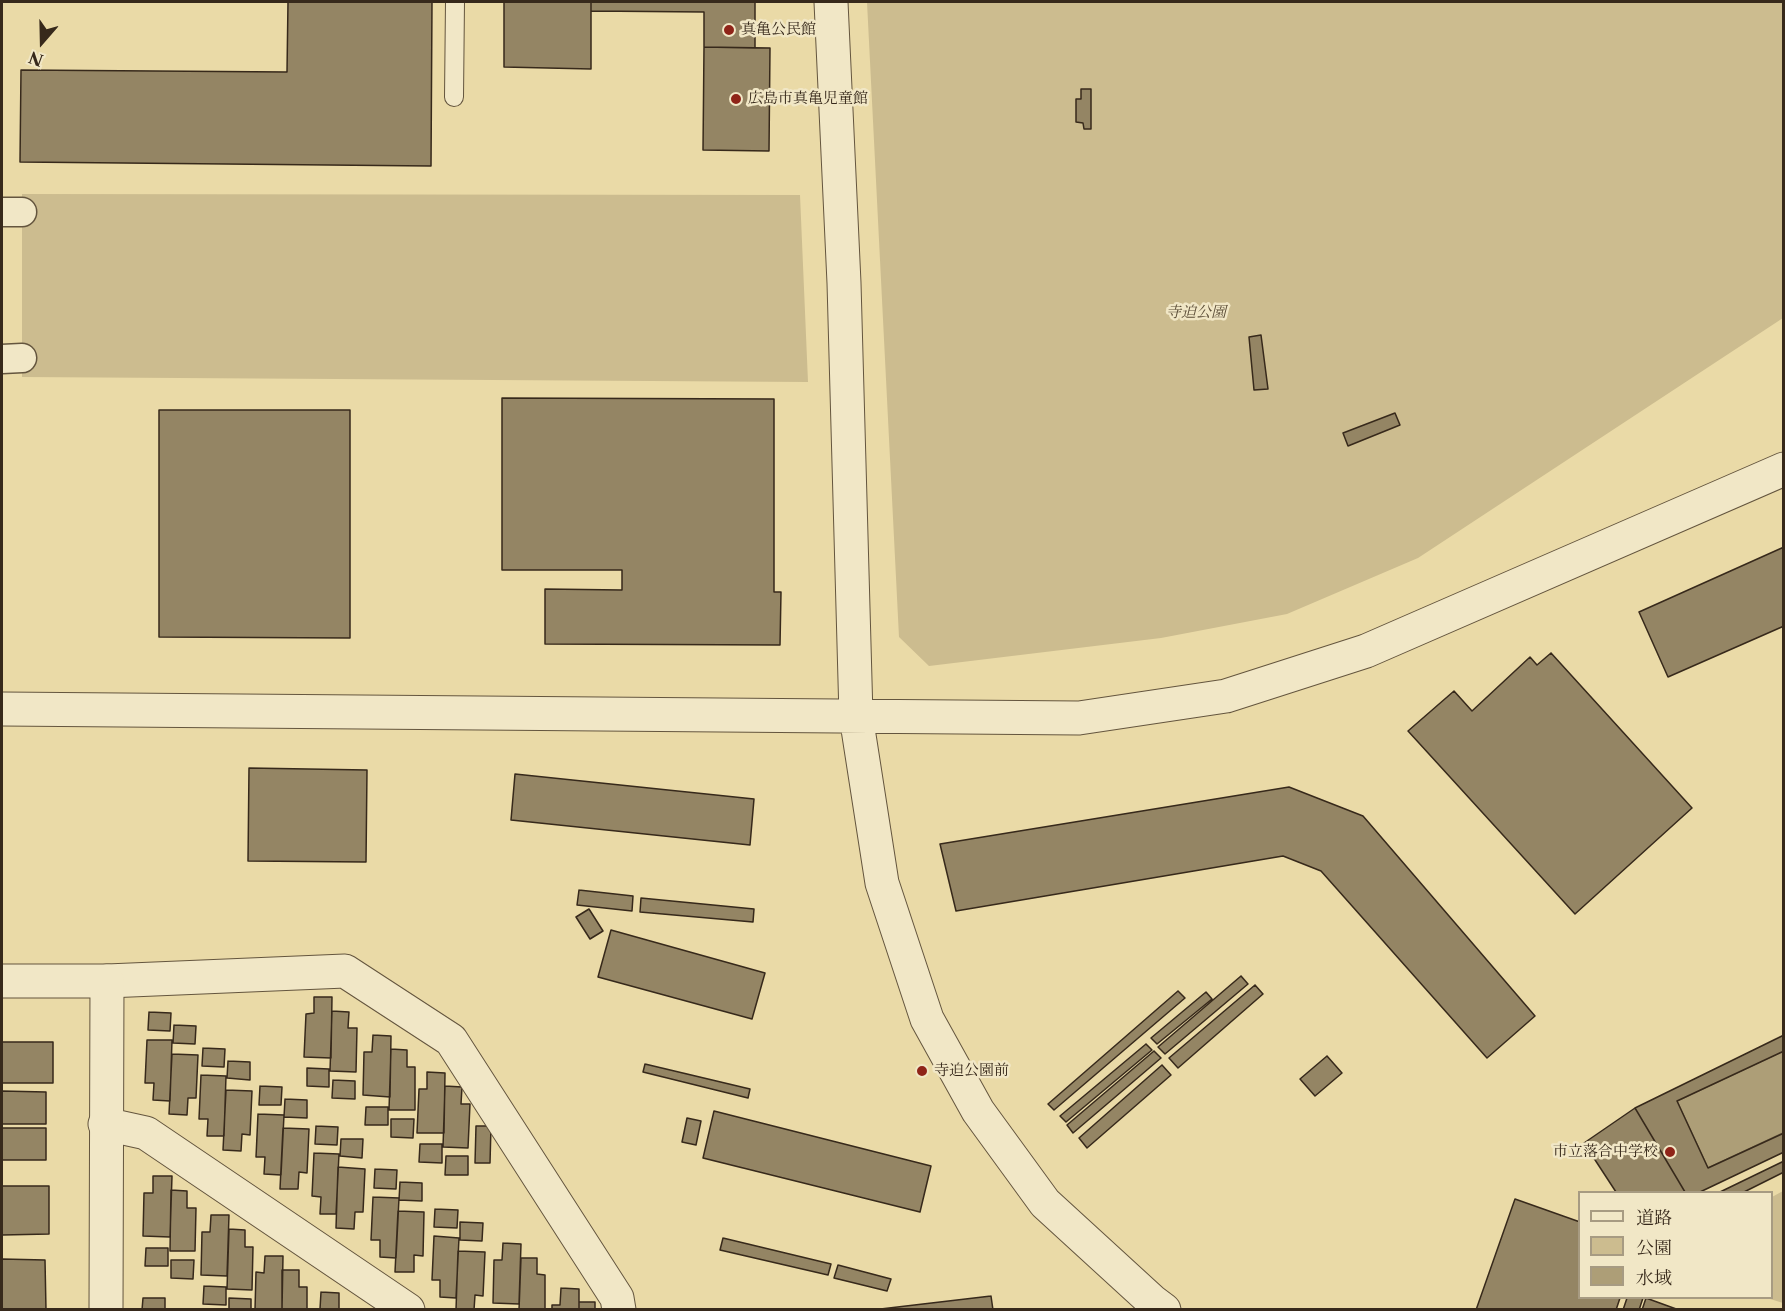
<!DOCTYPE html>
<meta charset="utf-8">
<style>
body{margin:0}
#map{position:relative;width:1785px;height:1311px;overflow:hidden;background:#eadaa7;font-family:"Libre Caslon Text","Noto Serif JP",serif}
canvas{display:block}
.frame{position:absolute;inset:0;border:3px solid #37291b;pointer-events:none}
.legend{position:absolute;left:1578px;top:1191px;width:195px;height:108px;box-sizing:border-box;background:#f1e7c6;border:2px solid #a79b82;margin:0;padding:8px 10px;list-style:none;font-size:18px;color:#37291b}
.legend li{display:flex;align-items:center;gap:12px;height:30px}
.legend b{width:30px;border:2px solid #a79b82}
.north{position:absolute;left:12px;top:12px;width:60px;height:60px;-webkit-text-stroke:4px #f1e7c6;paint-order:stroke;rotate:200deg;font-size:16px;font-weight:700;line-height:24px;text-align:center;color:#37291b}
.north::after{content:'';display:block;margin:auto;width:21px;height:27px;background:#37291b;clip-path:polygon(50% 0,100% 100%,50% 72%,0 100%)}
</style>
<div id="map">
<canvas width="1785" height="1311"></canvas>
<div class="frame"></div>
<ul class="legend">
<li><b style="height:8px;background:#f1e7c6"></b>道路</li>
<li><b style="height:16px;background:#ccbc8f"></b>公園</li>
<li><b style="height:16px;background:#ad9e77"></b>水域</li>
</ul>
<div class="north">N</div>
</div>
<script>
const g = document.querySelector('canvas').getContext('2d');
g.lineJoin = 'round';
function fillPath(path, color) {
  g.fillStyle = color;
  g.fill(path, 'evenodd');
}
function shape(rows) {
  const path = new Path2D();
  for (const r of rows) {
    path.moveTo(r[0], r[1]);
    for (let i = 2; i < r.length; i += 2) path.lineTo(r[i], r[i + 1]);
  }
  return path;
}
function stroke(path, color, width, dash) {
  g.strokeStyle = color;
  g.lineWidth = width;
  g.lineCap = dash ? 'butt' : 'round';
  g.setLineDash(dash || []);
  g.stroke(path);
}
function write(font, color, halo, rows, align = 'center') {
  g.font = font + ' "Libre Caslon Text","Noto Serif JP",serif';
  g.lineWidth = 5;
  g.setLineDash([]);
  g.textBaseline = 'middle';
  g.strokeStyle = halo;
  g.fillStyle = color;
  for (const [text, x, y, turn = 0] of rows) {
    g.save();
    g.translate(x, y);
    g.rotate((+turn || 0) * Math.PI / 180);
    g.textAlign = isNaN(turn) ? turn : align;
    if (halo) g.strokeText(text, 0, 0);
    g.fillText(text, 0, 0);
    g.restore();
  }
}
const green = shape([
 [867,2,1783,2,1783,318,1418,558,1287,614,1161,638,929,666,899,637],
 [22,194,800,195,808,382,22,377],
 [1783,1191,1783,1303,1767,1298,1772,1298,1772,1197]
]);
const water = shape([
 [1783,1051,1783,1133,1708,1168,1677,1101,1783,1051]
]);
const building = shape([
 [288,2,432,2,431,166,20,162,21,70,287,72,288,2],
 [504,2,591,2,591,69,504,67,504,2],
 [591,2,755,2,755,48,704,47,704,12,591,11,591,2],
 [704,47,770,48,769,151,703,150,704,47],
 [1081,89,1091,89,1091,129,1084,129,1083,123,1076,122,1076,99,1081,99,1081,89],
 [1261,335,1268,389,1254,390,1249,337,1261,335],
 [502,398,774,399,774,592,781,592,780,645,545,644,545,589,622,590,622,570,502,570,502,398],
 [159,410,350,410,350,638,159,637,159,410],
 [1395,413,1400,425,1348,446,1343,433,1395,413],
 [1784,547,1784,626,1668,677,1639,612,1784,547],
 [1551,653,1692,808,1575,914,1408,731,1454,691,1472,711,1530,657,1537,665,1551,653],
 [249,768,367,770,366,862,248,861,249,768],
 [515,774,754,799,750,845,511,820,515,774],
 [1289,787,1363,816,1535,1016,1487,1058,1321,871,1283,856,956,911,940,844,1289,787],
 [579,890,633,896,632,911,577,905,579,890],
 [641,898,754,909,753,922,640,912,641,898],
 [589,909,603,931,590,939,576,917,589,909],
 [611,930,765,973,752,1019,598,977,611,930],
 [1241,976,1248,984,1165,1054,1158,1047,1241,976],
 [1255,985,1263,994,1178,1068,1169,1058,1255,985],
 [1178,991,1185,998,1054,1110,1048,1104,1178,991],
 [1206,992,1212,999,1157,1044,1151,1038,1206,992],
 [314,997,332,997,331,1058,304,1057,306,1014,314,1013,314,997],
 [332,1011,349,1012,348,1028,357,1028,356,1072,330,1071,332,1011],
 [149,1012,171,1013,170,1031,148,1030,149,1012],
 [174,1025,196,1026,195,1044,173,1043,174,1025],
 [373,1035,391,1036,390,1097,363,1095,364,1052,372,1052,373,1035],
 [1784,1035,1784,1051,1677,1101,1708,1168,1784,1133,1784,1152,1700,1192,1685,1192,1635,1108,1784,1035],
 [147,1040,172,1040,170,1101,153,1100,154,1083,145,1083,147,1040],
 [2,1042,53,1042,53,1083,2,1083,2,1042],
 [1146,1044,1152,1050,1066,1122,1060,1116,1146,1044],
 [203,1048,225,1049,224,1067,202,1066,203,1048],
 [391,1049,407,1050,407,1067,415,1067,415,1110,389,1110,391,1049],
 [1154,1051,1161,1058,1073,1133,1067,1125,1154,1051],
 [172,1054,198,1055,196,1098,188,1098,187,1115,169,1114,172,1054],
 [1327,1056,1342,1073,1315,1096,1300,1079,1327,1056],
 [228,1061,250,1062,250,1080,227,1078,228,1061],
 [645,1064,750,1089,748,1098,643,1072,645,1064],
 [1162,1065,1171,1075,1087,1148,1079,1138,1162,1065],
 [307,1068,329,1069,329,1087,307,1086,307,1068],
 [427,1072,445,1073,444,1133,417,1133,419,1089,427,1089,427,1072],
 [201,1075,226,1076,224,1136,207,1136,208,1119,199,1119,201,1075],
 [333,1080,355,1081,355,1099,332,1098,333,1080],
 [260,1086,282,1087,281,1105,259,1105,260,1086],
 [445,1086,462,1087,461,1104,470,1104,468,1148,443,1147,445,1086],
 [226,1090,252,1091,250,1135,242,1134,241,1151,223,1150,226,1090],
 [2,1091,46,1092,46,1124,2,1124,2,1091],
 [285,1099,307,1100,307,1118,284,1117,285,1099],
 [366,1107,388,1107,388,1125,365,1125,366,1107],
 [1635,1108,1685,1192,1616,1192,1584,1143,1635,1108],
 [714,1111,931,1166,920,1212,703,1158,714,1111],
 [258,1114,284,1115,281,1175,264,1174,265,1157,256,1157,258,1114],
 [687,1118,701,1121,696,1145,682,1142,687,1118],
 [391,1119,414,1119,413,1138,391,1137,391,1119],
 [316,1126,338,1127,337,1145,315,1144,316,1126],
 [476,1126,491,1126,490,1163,475,1163,476,1126],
 [2,1128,46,1128,46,1160,2,1160,2,1128],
 [283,1128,309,1129,307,1173,299,1172,298,1189,280,1189,283,1128],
 [341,1139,363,1139,362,1158,340,1156,341,1139],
 [420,1144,442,1144,442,1163,419,1162,420,1144],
 [314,1153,339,1154,336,1214,320,1214,321,1197,312,1196,314,1153],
 [446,1156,468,1156,468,1175,445,1175,446,1156],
 [1784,1161,1784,1172,1744,1192,1720,1192,1784,1161],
 [338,1167,365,1169,363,1212,355,1212,354,1229,336,1228,338,1167],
 [375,1169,397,1170,396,1189,374,1188,375,1169],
 [153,1176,172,1176,170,1237,143,1236,144,1193,153,1193,153,1176],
 [400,1182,422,1183,422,1201,399,1200,400,1182],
 [2,1186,49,1186,49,1234,2,1235,2,1186],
 [171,1190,187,1191,187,1208,196,1208,195,1251,170,1251,171,1190],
 [373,1197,399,1198,396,1258,380,1257,380,1240,371,1240,373,1197],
 [1515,1199,1580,1222,1580,1298,1620,1298,1616,1310,1476,1310,1515,1199],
 [435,1209,458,1210,457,1228,434,1227,435,1209],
 [398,1211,424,1212,423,1256,414,1255,414,1272,395,1272,398,1211],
 [211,1215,229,1215,227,1276,201,1275,202,1232,210,1232,211,1215],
 [460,1222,483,1223,482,1241,460,1240,460,1222],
 [229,1229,245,1230,245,1247,253,1247,252,1290,227,1289,229,1229],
 [434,1236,459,1238,456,1298,440,1297,440,1280,432,1280,434,1236],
 [723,1238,831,1264,828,1275,720,1250,723,1238],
 [503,1243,521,1244,519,1304,493,1303,494,1260,502,1260,503,1243],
 [146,1248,168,1248,168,1266,145,1266,146,1248],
 [458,1251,485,1252,483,1296,475,1295,474,1310,456,1310,458,1251],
 [265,1256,283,1256,282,1310,255,1310,256,1272,264,1273,265,1256],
 [521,1258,537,1258,537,1274,545,1275,545,1310,519,1310,521,1258],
 [2,1259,45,1260,46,1310,2,1310,2,1259],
 [171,1260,194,1260,193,1279,171,1278,171,1260],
 [838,1265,891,1279,887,1291,834,1278,838,1265],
 [282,1270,299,1270,299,1287,307,1287,307,1310,282,1310,282,1270],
 [204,1286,226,1287,226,1305,203,1304,204,1286],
 [561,1288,579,1289,579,1310,552,1310,552,1305,560,1305,561,1288],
 [321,1292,339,1293,339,1310,312,1310,320,1309,321,1292],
 [991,1296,993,1310,872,1310,991,1296],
 [143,1298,165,1298,165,1310,142,1310,143,1298],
 [229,1298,251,1299,251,1310,229,1310,229,1298],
 [1627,1298,1643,1298,1639,1310,1623,1310,1627,1298],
 [1646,1298,1679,1310,1642,1310,1646,1298],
 [579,1302,595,1302,595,1310,579,1310,579,1302]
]);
const service = shape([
 [454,97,455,2]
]);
const pedestrian = shape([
 [2,212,22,212],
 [2,359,22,358]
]);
const minor = shape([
 [107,981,345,971,451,1040,617,1298,619,1310],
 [105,1124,146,1133,408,1310]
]);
const tertiary = shape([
 [831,2,844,283,856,716,882,883,927,1019,978,1111,1045,1203,1152,1301,1164,1310],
 [2,709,1079,718,1226,696,1366,651,1784,469],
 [2,981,107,981,106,1310]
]);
const markers = [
 [729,30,6,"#8f2418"],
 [736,99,6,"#8f2418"],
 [922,1071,6,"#8f2418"],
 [1670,1152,6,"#8f2418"]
];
const poiNames = [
 ["真亀公民館",741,30],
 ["広島市真亀児童館",748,99],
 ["寺迫公園前",934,1071],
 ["市立落合中学校",1658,1152,"right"]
];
const parkNames = [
 ["寺迫公園",1196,313]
];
fillPath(green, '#ccbc8f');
fillPath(water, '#ad9e77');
stroke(water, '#7e6f52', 1.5);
fillPath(building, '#948564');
stroke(building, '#37291b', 1.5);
stroke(service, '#64553e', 20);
stroke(pedestrian, '#64553e', 31);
stroke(minor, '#64553e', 35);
stroke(tertiary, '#64553e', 35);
stroke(service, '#f1e7c6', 18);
stroke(pedestrian, '#f1e7c6', 28);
stroke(minor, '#f1e7c6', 33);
stroke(tertiary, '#f1e7c6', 33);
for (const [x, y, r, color] of markers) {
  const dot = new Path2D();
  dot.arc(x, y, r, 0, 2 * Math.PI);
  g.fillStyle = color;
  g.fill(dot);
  stroke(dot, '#f1e7c6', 2);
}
write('15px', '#37291b', '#f1e7c6', poiNames, 'left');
write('italic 15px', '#5c4e38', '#f1e7c6', parkNames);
</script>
